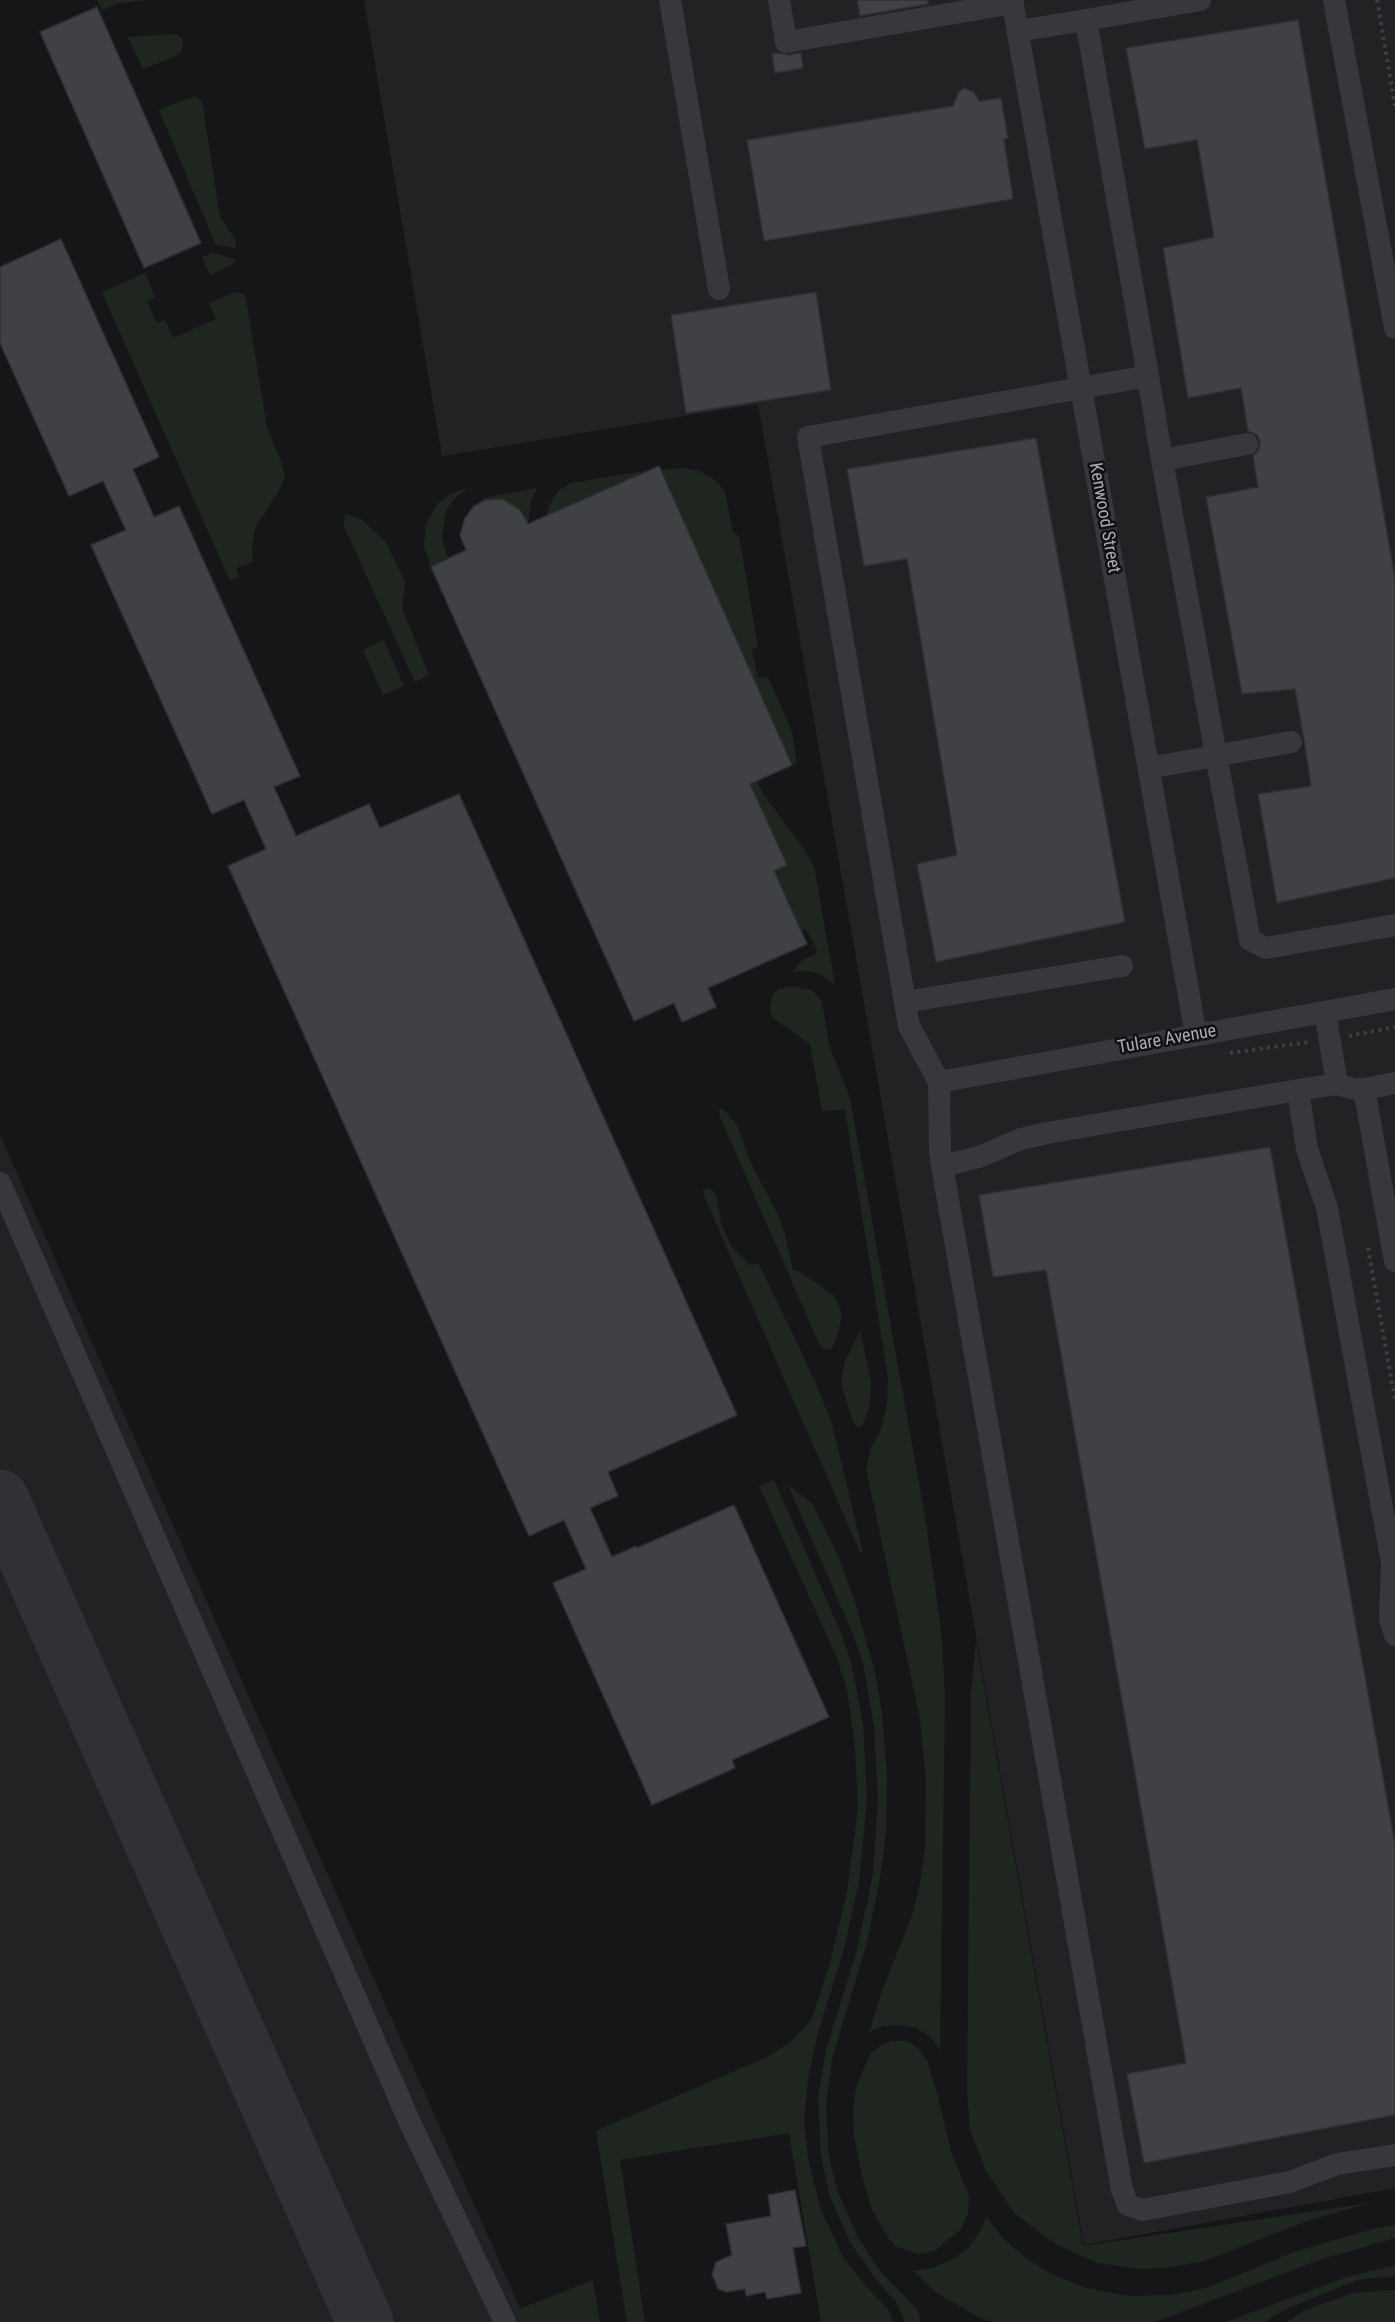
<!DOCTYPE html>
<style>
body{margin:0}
canvas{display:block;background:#161618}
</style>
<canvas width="1395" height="2322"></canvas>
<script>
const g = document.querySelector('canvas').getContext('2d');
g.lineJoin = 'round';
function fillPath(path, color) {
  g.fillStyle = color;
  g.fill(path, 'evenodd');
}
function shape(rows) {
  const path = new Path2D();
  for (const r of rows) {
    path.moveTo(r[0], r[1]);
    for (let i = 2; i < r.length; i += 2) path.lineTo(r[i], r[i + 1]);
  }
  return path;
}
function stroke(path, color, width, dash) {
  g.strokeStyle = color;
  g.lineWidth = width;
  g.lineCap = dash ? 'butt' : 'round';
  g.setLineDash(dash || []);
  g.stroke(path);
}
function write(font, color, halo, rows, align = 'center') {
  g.font = font + ' "Roboto Condensed",sans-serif';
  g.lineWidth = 5;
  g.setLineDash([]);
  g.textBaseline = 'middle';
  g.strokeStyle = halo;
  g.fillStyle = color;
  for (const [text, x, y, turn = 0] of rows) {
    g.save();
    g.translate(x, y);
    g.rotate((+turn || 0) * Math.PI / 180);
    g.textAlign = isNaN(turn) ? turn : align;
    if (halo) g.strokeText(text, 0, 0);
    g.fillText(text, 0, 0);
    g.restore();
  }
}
const built = shape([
 [364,0,1395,0,1395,2188,1084,2245,758,404,442,456],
 [0,1135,526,2322,0,2322]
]);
const green = shape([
 [97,0,146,0,117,4,102,10],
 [177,34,183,40,182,51,176,56,143,69,128,37],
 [195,96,202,101,220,217,235,239,236,248,216,245,159,110],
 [214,253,236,260,233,264,210,275,202,257],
 [145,273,155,297,147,301,157,323,165,320,173,338,216,319,209,303,235,292,243,294,246,299,267,428,282,464,285,478,278,492,255,528,252,546,253,562,236,568,239,577,230,581,102,292],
 [683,468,699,471,715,480,725,492,733,533,739,536,758,647,752,649,758,678,768,677,792,732,797,763,792,765,661,470],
 [646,471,546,516,551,502,558,491,571,483],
 [468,488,456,497,446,510,442,539,448,559,431,567,424,546,426,524,438,503,453,493],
 [537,488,531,500,528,524,520,510,502,499,486,500,474,506,484,498],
 [346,514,361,519,386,542,405,581,402,608,429,675,415,682,343,524],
 [384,640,404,686,383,695,363,650],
 [757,781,764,795,805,851,814,866,835,985,820,974,807,971,792,972,803,960,815,954,817,950,807,930,800,929,774,871,787,865,750,783],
 [790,986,811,990,820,998,823,1008,829,1045,850,1098,925,1517,935,1587,942,1639,945,1697,940,2050,931,2037,916,2028,899,2025,883,2026,869,2032,882,1991,912,1916,919,1889,925,1849,926,1780,920,1718,866,1469,871,1448,881,1429,887,1404,888,1377,845,1110,822,1111,810,1044,773,1018,770,1013,772,995,779,989],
 [719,1107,727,1112,738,1127,751,1164,777,1212,785,1234,793,1270,800,1272,833,1295,838,1303,842,1316,837,1337,831,1349,825,1349,820,1346,720,1117],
 [710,1188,716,1195,722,1226,731,1246,750,1265,759,1264,814,1379,832,1424,863,1552,860,1552,702,1191],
 [860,1331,871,1380,870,1404,863,1425,858,1427,854,1424,841,1384,845,1361],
 [774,1480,841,1633,852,1666,863,1724,867,1798,859,1882,844,1949,818,2032,808,2079,804,2120,808,2159,821,2210,843,2257,865,2285,888,2309,893,2322,821,2322,789,2133,620,2160,645,2322,627,2322,596,2131,767,2057,792,2041,812,2019,830,1963,847,1892,858,1808,855,1747,847,1689,837,1658,759,1486],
 [788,1485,813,1504,839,1558,855,1602,875,1672,882,1714,887,1775,886,1833,880,1879,866,1946,832,2059,826,2106,829,2157,838,2193,859,2239,880,2271,917,2309,921,2322,905,2322,896,2302,875,2278,851,2244,830,2197,821,2157,818,2097,826,2050,856,1953,873,1875,878,1800,874,1726,863,1663,853,1634],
 [976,1641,1083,2246,1369,2203,1307,2221,1204,2261,1172,2267,1141,2269,1097,2263,1056,2244,1015,2214,986,2171,970,2130,967,2090,971,1694],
 [892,2041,907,2041,918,2048,927,2060,937,2093,952,2155,969,2195,968,2214,961,2229,934,2251,919,2254,895,2246,889,2239,872,2210,862,2176,854,2136,853,2109,856,2088,870,2054,880,2046],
 [986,2217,1005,2240,1026,2258,1053,2275,1086,2288,1128,2296,1171,2295,1206,2288,1294,2252,1376,2228,1395,2225,1395,2238,1322,2259,1155,2322,994,2322,978,2317,936,2292,913,2271,933,2268,955,2258,969,2247,981,2230],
 [1395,2265,1395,2276,1357,2280,1286,2309,1264,2322,1226,2322,1347,2277],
 [593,2280,600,2322,522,2322,517,2310],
 [1395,2290,1395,2322,1287,2322,1305,2310,1354,2293]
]);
const taxiway = shape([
 [0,1498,365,2322]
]);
const building = shape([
 [857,0,927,0,928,4,860,16,857,0],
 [97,7,201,243,144,268,40,32,97,7],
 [1298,20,1395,578,1395,878,1277,903,1258,794,1311,786,1304,740,1295,689,1242,694,1206,497,1258,487,1253,456,1259,449,1260,442,1257,435,1248,431,1241,388,1188,398,1163,248,1214,237,1197,140,1145,149,1126,48,1298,20],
 [779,53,788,55,801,53,803,68,775,73,772,54,779,53],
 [964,88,974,92,979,101,1001,98,1008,138,1004,139,1013,199,764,241,747,140,953,106,958,93,964,88],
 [61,239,159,457,133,469,154,517,179,506,300,776,274,787,296,836,369,804,380,828,459,794,737,1415,608,1472,618,1496,590,1508,612,1557,636,1546,637,1548,734,1505,829,1717,732,1760,735,1768,652,1805,553,1583,586,1569,564,1520,529,1536,228,866,266,849,244,800,212,814,91,545,126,530,103,481,69,496,0,343,0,267,61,239],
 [816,292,831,390,686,413,671,315,816,292],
 [1036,438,1125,922,936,962,917,864,957,855,907,559,864,566,847,469,1036,438],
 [659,466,792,765,750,784,787,865,774,871,807,944,708,988,716,1007,682,1022,674,1003,634,1021,431,567,466,550,460,535,465,518,474,506,486,500,502,499,520,510,528,524,659,466],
 [1270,1147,1395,1844,1395,2115,1144,2163,1127,2074,1186,2063,1046,1270,993,1277,979,1195,1270,1147],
 [795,2190,806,2246,793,2248,801,2293,767,2299,765,2292,746,2296,745,2289,726,2292,718,2289,712,2274,716,2262,732,2255,726,2224,771,2216,768,2195,795,2190]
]);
const path = shape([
 [1377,0,1395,106],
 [1349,1036,1395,1027],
 [1230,1053,1309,1042],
 [1368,1248,1395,1400]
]);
const minor = shape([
 [670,0,719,289],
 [779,0,786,42,1013,3],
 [1012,0,1196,1035],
 [1200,0,1086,20,1148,376,808,437,909,1026,939,1082,940,1151,942,1166,1122,2190,1128,2205,1142,2210,1290,2182,1337,2164,1395,2155],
 [1334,0,1395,328],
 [1018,31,1086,20],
 [1148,376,1162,460,1247,444],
 [1162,460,1250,940,1266,948,1395,925],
 [1149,768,1291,742],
 [905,1002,1122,966],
 [1325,1012,1337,1084,1298,1090,1307,1149,1327,1208,1389,1546,1392,1563,1390,1619,1395,1635],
 [939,1082,1395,999],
 [1337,1084,1354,1089,1364,1089,1395,1261],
 [1364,1089,1395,1083],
 [942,1166,979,1157,1021,1139,1047,1133,1298,1090],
 [0,1183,411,2125,505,2322]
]);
const streetNames = [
 ["Kenwood Street",1104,518,80],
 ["Tulare Avenue",1167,1040,-10]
];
fillPath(built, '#222225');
fillPath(green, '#1e261f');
stroke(taxiway, '#303135', 57);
fillPath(building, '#404145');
stroke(building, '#303034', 1.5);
stroke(path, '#3d3f44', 4, [3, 4.5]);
stroke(minor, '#37383d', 22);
write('18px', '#a8adb8', '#111113', streetNames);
</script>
